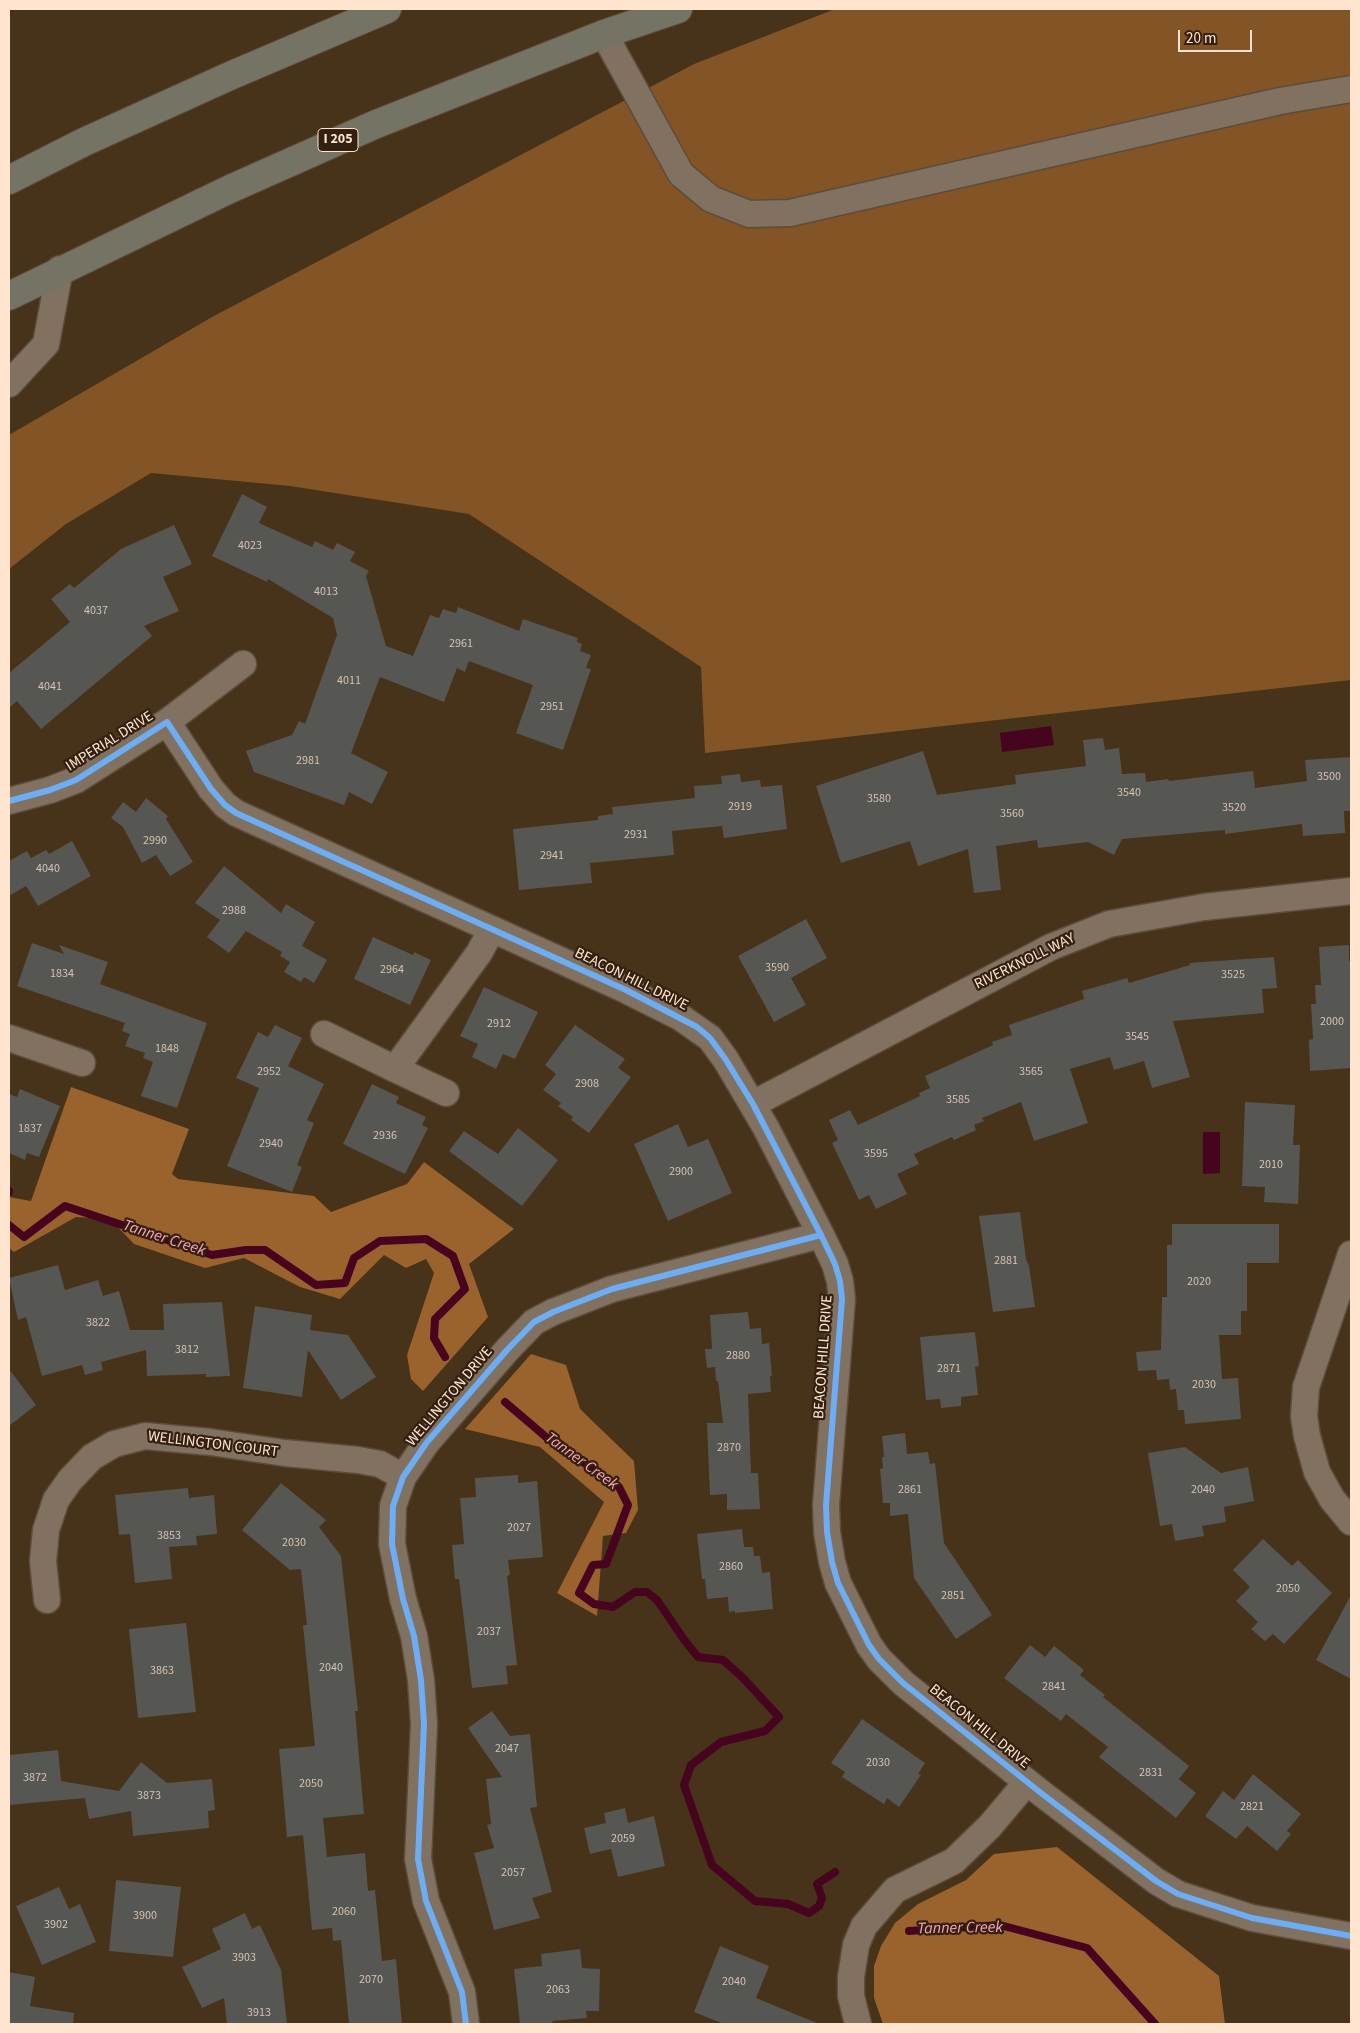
<!DOCTYPE html>
<style>
body{margin:0}
#map{position:relative;width:1360px;height:2033px;overflow:hidden;background:#47321a;font-family:"Source Sans 3",sans-serif}
canvas{display:block}
.frame{position:absolute;inset:0;border:10px solid #ffe5d0;pointer-events:none}
.scale{position:absolute;left:1178px;top:30px;width:74px;height:22px;box-sizing:border-box;border:2px solid #ffe5d0;border-top:0;padding-left:6px;font-size:15px;line-height:18px;white-space:nowrap;color:#ffe5d0;-webkit-text-stroke:4px #332010;paint-order:stroke}
</style>
<div id="map">
<canvas width="1360" height="2033"></canvas>
<div class="frame"></div>
<div class="scale">20 m</div>
</div>
<script>
const g = document.querySelector('canvas').getContext('2d');
g.lineJoin = 'round';
function fillPath(path, color) {
  g.fillStyle = color;
  g.fill(path, 'evenodd');
}
function shape(rows) {
  const path = new Path2D();
  for (const r of rows) {
    path.moveTo(r[0], r[1]);
    for (let i = 2; i < r.length; i += 2) path.lineTo(r[i], r[i + 1]);
  }
  return path;
}
function stroke(path, color, width, dash) {
  g.strokeStyle = color;
  g.lineWidth = width;
  g.lineCap = dash ? 'butt' : 'round';
  g.setLineDash(dash || []);
  g.stroke(path);
}
function write(font, color, halo, rows, align = 'center') {
  g.font = font + ' "Source Sans 3",sans-serif';
  g.lineWidth = 4.5;
  g.setLineDash([]);
  g.textBaseline = 'middle';
  g.strokeStyle = halo;
  g.fillStyle = color;
  for (const [text, x, y, turn = 0] of rows) {
    g.save();
    g.translate(x, y);
    g.rotate((+turn || 0) * Math.PI / 180);
    g.textAlign = isNaN(turn) ? turn : align;
    if (halo) g.strokeText(text, 0, 0);
    g.fillText(text, 0, 0);
    g.restore();
  }
}
const green = shape([
 [835,9,1351,9,1351,680,705,753,701,667,469,514,290,486,151,473,66,524,9,569,9,435,212,317,694,64]
]);
const forest = shape([
 [71,1087,189,1129,172,1174,178,1179,314,1196,331,1212,407,1184,424,1162,514,1229,469,1264,488,1317,423,1391,411,1379,407,1355,434,1273,426,1259,406,1268,384,1255,340,1299,300,1287,244,1258,205,1268,134,1244,110,1219,76,1217,14,1252,9,1248,9,1197,31,1201],
 [531,1354,566,1365,580,1409,634,1461,638,1510,626,1533,603,1536,597,1616,557,1593,604,1502,540,1447,465,1429],
 [1057,1847,1219,1976,1225,2024,883,2024,874,1998,874,1966,881,1946,895,1923,918,1904,966,1880,994,1854]
]);
const water = shape([
 [1051,726,1054,745,1002,752,1000,733],
 [1203,1132,1220,1132,1220,1173,1203,1174]
]);
const stream = shape([
 [9,1191,9,1192],
 [9,1225,24,1237,65,1206,212,1255,246,1250,265,1250,316,1285,345,1283,354,1258,380,1241,426,1239,453,1256,465,1289,435,1319,434,1338,445,1357],
 [505,1402,546,1437,619,1487,628,1505,606,1564,593,1565,579,1593,594,1604,613,1607,635,1592,647,1592,657,1600,685,1641,698,1657,723,1660,743,1678,779,1717,765,1731,721,1742,691,1765,684,1785,712,1865,755,1901,788,1904,809,1913,819,1906,822,1898,817,1884,835,1872],
 [909,1931,1000,1925,1087,1948,1155,2024]
]);
const building = shape([
 [242,494,267,507,259,523,312,547,315,541,333,550,337,543,355,552,350,561,369,571,366,576,386,646,413,656,430,615,439,618,443,609,456,613,458,607,519,631,523,619,578,638,577,642,582,644,580,651,591,655,586,668,591,669,563,750,516,733,533,685,469,661,465,672,457,668,444,702,380,677,351,753,388,772,372,804,349,792,344,805,254,772,246,751,292,735,299,721,305,724,337,635,333,618,268,579,267,582,212,556],
 [174,525,192,564,163,577,179,611,144,626,152,636,41,729,17,701,9,708,9,673,70,622,51,599,70,584,74,588,121,549],
 [1103,738,1105,750,1119,748,1122,774,1145,773,1146,782,1168,779,1169,781,1253,771,1255,788,1307,781,1305,760,1351,757,1351,811,1344,811,1345,833,1303,836,1302,824,1225,834,1225,830,1122,839,1114,855,1088,842,1038,848,1037,840,996,846,1001,890,974,893,968,849,918,866,910,841,841,863,816,786,923,751,937,795,1016,784,1015,775,1086,766,1083,740],
 [740,774,741,782,760,780,761,787,782,785,787,829,724,838,722,826,672,831,674,855,590,863,592,883,519,890,513,829,598,820,598,816,613,814,612,807,695,798,694,786,722,784,721,776],
 [146,798,168,816,166,819,193,862,170,876,156,855,142,863,123,827,111,818,123,802,136,812],
 [72,841,91,876,38,906,26,886,9,896,9,861,27,851,31,858,46,850,49,854],
 [224,866,281,913,286,904,315,922,302,946,327,960,314,983,304,977,301,982,284,972,290,962,280,956,282,952,246,931,229,953,207,937,220,920,195,903],
 [806,919,827,958,791,978,806,1005,774,1022,738,956],
 [373,937,413,955,414,952,431,960,410,1005,354,979],
 [32,943,64,954,59,945,108,962,100,984,207,1023,177,1108,141,1096,153,1062,143,1058,145,1053,125,1046,130,1034,122,1031,125,1023,17,986],
 [1349,945,1349,961,1351,961,1351,1068,1310,1071,1309,1040,1313,1039,1311,1004,1316,1004,1315,985,1321,985,1319,947],
 [1274,957,1277,988,1262,989,1264,1013,1173,1021,1190,1077,1152,1088,1144,1061,1114,1070,1110,1057,1070,1069,1088,1123,1034,1141,1021,1102,982,1118,984,1121,974,1125,976,1130,954,1140,952,1137,914,1154,919,1164,897,1174,907,1194,876,1209,869,1195,859,1200,832,1143,838,1140,829,1120,850,1110,858,1125,920,1096,919,1093,930,1088,925,1076,993,1045,992,1042,1012,1035,1009,1025,1084,999,1082,991,1127,978,1129,983,1190,965,1189,963],
 [484,987,538,1012,515,1059,503,1054,496,1069,472,1057,478,1044,460,1036],
 [275,1025,302,1038,288,1066,324,1084,307,1120,314,1123,297,1165,302,1167,292,1192,227,1166,259,1088,236,1078,258,1032,268,1037],
 [575,1025,625,1059,618,1068,631,1077,589,1133,571,1120,573,1117,558,1106,561,1103,543,1090,556,1074,545,1065],
 [372,1084,399,1097,396,1103,426,1117,422,1125,428,1128,405,1174,343,1144],
 [20,1089,60,1106,39,1157,27,1153,25,1160,9,1153,9,1094,17,1097],
 [1245,1102,1295,1105,1293,1145,1300,1145,1298,1204,1264,1202,1265,1187,1242,1186],
 [678,1124,688,1147,708,1139,732,1193,668,1221,634,1144],
 [518,1128,558,1160,522,1206,449,1151,464,1131,498,1154],
 [1020,1212,1026,1259,1029,1266,1035,1307,993,1312,979,1216],
 [1172,1224,1279,1224,1279,1263,1247,1263,1247,1311,1241,1311,1241,1335,1219,1335,1222,1379,1238,1378,1241,1419,1185,1424,1184,1410,1178,1410,1176,1389,1170,1390,1169,1379,1157,1380,1156,1370,1138,1371,1136,1352,1161,1350,1162,1297,1167,1297,1167,1245,1172,1245],
 [58,1265,65,1290,98,1280,103,1296,119,1291,130,1330,164,1330,163,1304,222,1302,230,1376,206,1377,206,1374,147,1376,146,1350,101,1362,103,1370,85,1375,82,1365,42,1376,26,1317,18,1320,9,1278],
 [255,1306,312,1315,310,1330,348,1335,376,1377,341,1400,308,1350,302,1397,243,1388],
 [748,1312,750,1329,761,1328,762,1344,769,1343,772,1376,770,1376,771,1392,748,1394,751,1473,758,1473,760,1509,727,1510,727,1494,710,1495,707,1423,723,1423,718,1381,716,1381,715,1367,707,1368,705,1349,712,1349,710,1315],
 [975,1332,979,1366,975,1367,978,1395,961,1397,961,1406,941,1408,940,1399,926,1400,920,1337],
 [9,1369,36,1405,9,1426],
 [905,1433,907,1454,928,1452,930,1464,935,1463,944,1543,992,1615,956,1639,914,1578,908,1514,890,1516,890,1503,883,1503,880,1469,883,1468,882,1457,884,1457,882,1436],
 [1185,1447,1221,1473,1248,1467,1254,1501,1224,1507,1226,1522,1202,1526,1204,1536,1175,1541,1172,1524,1160,1526,1148,1453],
 [518,1475,518,1483,537,1481,543,1557,508,1560,510,1575,507,1576,517,1665,506,1666,508,1684,472,1688,459,1579,455,1579,452,1545,464,1544,460,1498,476,1497,475,1478],
 [281,1483,326,1520,319,1527,341,1556,358,1711,355,1711,364,1814,323,1818,327,1857,365,1853,368,1891,375,1890,382,1961,396,1959,402,2024,349,2024,341,1940,333,1941,332,1928,312,1930,303,1835,287,1837,279,1749,315,1746,303,1625,307,1625,301,1569,290,1570,242,1530],
 [188,1488,189,1498,214,1495,217,1534,196,1536,197,1545,169,1547,172,1579,135,1583,130,1534,119,1535,115,1495],
 [742,1529,744,1547,753,1547,754,1556,760,1556,762,1573,770,1572,773,1609,735,1613,735,1611,729,1612,728,1597,707,1599,705,1579,702,1579,697,1534],
 [1263,1539,1292,1566,1298,1560,1332,1593,1284,1644,1273,1634,1265,1641,1251,1629,1258,1622,1236,1601,1250,1587,1233,1570],
 [1351,1595,1351,1679,1316,1660],
 [186,1623,196,1712,138,1718,129,1629],
 [1030,1645,1045,1657,1054,1646,1084,1670,1080,1675,1105,1695,1103,1697,1189,1766,1179,1779,1196,1793,1176,1818,1099,1757,1108,1747,1066,1714,1061,1721,1004,1678],
 [492,1711,510,1736,530,1734,537,1807,530,1808,552,1892,532,1898,540,1918,494,1930,474,1853,494,1848,487,1825,491,1824,486,1779,502,1777,468,1728],
 [862,1719,925,1763,918,1774,921,1775,899,1807,887,1798,884,1804,842,1777,845,1772,831,1763],
 [58,1750,61,1781,119,1791,141,1762,167,1783,212,1779,215,1810,208,1811,209,1828,133,1836,131,1811,89,1819,85,1798,9,1805,9,1755],
 [1253,1774,1301,1814,1287,1831,1291,1834,1277,1851,1247,1826,1236,1839,1205,1816,1223,1791,1234,1800],
 [625,1808,628,1823,654,1816,665,1866,618,1877,611,1849,590,1854,584,1828,606,1823,604,1813],
 [116,1880,181,1887,173,1957,109,1951],
 [59,1887,69,1909,80,1904,96,1942,42,1965,16,1906],
 [245,1913,252,1929,260,1925,281,1970,287,2024,227,2024,224,1998,202,2008,182,1967,221,1949,212,1929],
 [720,1946,769,1966,756,1998,819,2024,724,2024,694,2012],
 [580,1949,582,1968,600,1969,599,2011,586,2011,587,2018,552,2021,553,2024,520,2024,514,1969,542,1966,541,1954],
 [9,1972,35,1977,30,2006,74,2013,73,2024,9,2024]
]);
const minor = shape([
 [604,34,681,174,711,199,749,214,790,213,1280,101,1351,89],
 [9,384,46,344,60,269],
 [167,722,211,789,225,805,236,813,626,990,680,1017,710,1038,726,1060,766,1128,821,1235,835,1264,840,1281,842,1299,826,1505,827,1532,832,1562,838,1583,869,1645,879,1659,903,1683,1041,1793,1156,1881,1178,1894,1252,1918,1351,1936],
 [9,801,50,790,76,780,167,722,243,664],
 [324,1034,395,1069,479,953,492,929],
 [9,1038,82,1063],
 [395,1069,446,1093],
 [753,1104,1051,947,1109,924,1204,907,1351,891],
 [1351,1254,1306,1387,1304,1416,1307,1436,1317,1472,1332,1499,1351,1522],
 [47,1600,43,1561,46,1530,56,1500,70,1480,92,1457,114,1444,145,1436,210,1442,285,1453,358,1460,380,1464,403,1477],
 [466,2024,462,1992,426,1901,418,1859,424,1724,421,1680,414,1636,403,1599,392,1544,393,1506,403,1477,427,1442,507,1350,534,1322,553,1312,612,1289,821,1235],
 [858,2024,851,1996,851,1977,856,1945,864,1926,895,1890,954,1861,990,1826,1027,1782]
]);
const highway = shape([
 [9,180,84,142,232,75,387,9],
 [9,296,230,189,374,125,604,34,678,9]
]);
const cycleway = shape([
 [9,801,50,790,76,780,167,722,211,789,225,805,236,813,626,990,697,1027,710,1038,726,1060,753,1104,821,1235,835,1264,840,1281,842,1299,826,1505,827,1532,832,1562,838,1583,869,1645,879,1659,903,1683,1041,1793,1156,1881,1178,1894,1252,1918,1351,1936],
 [466,2024,462,1992,426,1901,418,1859,424,1724,421,1680,414,1636,403,1599,392,1544,393,1506,403,1477,427,1442,507,1350,534,1322,553,1312,612,1289,821,1235]
]);
const numberNames = [
 ["4023",250,546],
 ["4013",326,592],
 ["4037",96,611],
 ["2961",461,644],
 ["4011",349,681],
 ["4041",50,687],
 ["2951",552,707],
 ["2981",308,761],
 ["3500",1329,777],
 ["3540",1129,793],
 ["3580",879,799],
 ["2919",740,807],
 ["3520",1234,808],
 ["3560",1012,814],
 ["2931",636,835],
 ["2990",155,841],
 ["2941",552,856],
 ["4040",48,869],
 ["2988",234,911],
 ["3590",777,968],
 ["2964",392,970],
 ["1834",62,974],
 ["3525",1233,975],
 ["2000",1332,1022],
 ["2912",499,1024],
 ["3545",1137,1037],
 ["1848",167,1049],
 ["2952",269,1072],
 ["3565",1031,1072],
 ["2908",587,1084],
 ["3585",958,1100],
 ["1837",30,1129],
 ["2936",385,1136],
 ["2940",271,1144],
 ["3595",876,1154],
 ["2010",1271,1165],
 ["2900",681,1172],
 ["2881",1006,1261],
 ["2020",1199,1282],
 ["3822",98,1323],
 ["3812",187,1350],
 ["2880",738,1356],
 ["2871",949,1369],
 ["2030",1204,1385],
 ["2870",729,1448],
 ["2861",910,1490],
 ["2040",1203,1490],
 ["2027",519,1528],
 ["3853",169,1536],
 ["2030",294,1543],
 ["2860",731,1567],
 ["2050",1288,1589],
 ["2851",953,1596],
 ["2037",489,1632],
 ["2040",331,1668],
 ["3863",162,1671],
 ["2841",1054,1687],
 ["2047",507,1749],
 ["2030",878,1763],
 ["2831",1151,1773],
 ["3872",35,1778],
 ["2050",311,1784],
 ["3873",149,1796],
 ["2821",1252,1807],
 ["2059",623,1839],
 ["2057",513,1873],
 ["2060",344,1912],
 ["3900",145,1916],
 ["3902",56,1925],
 ["3903",244,1958],
 ["2070",371,1980],
 ["2040",734,1982],
 ["2063",558,1990],
 ["3913",259,2013]
];
const shields = [
 [338,140,40]
];
const shieldNames = [
 ["I 205",338,140]
];
const streetNames = [
 ["IMPERIAL DRIVE",110,742,-32],
 ["RIVERKNOLL WAY",1025,962,-26],
 ["BEACON HILL DRIVE",631,980,26],
 ["BEACON HILL DRIVE",824,1357,-86],
 ["WELLINGTON DRIVE",450,1397,-50],
 ["WELLINGTON COURT",213,1445,7],
 ["BEACON HILL DRIVE",979,1727,39]
];
const waterNames = [
 ["Tanner Creek",164,1239,18],
 ["Tanner Creek",581,1462,36],
 ["Tanner Creek",960,1929,-1]
];
fillPath(green, '#835425');
fillPath(forest, '#9a622c');
fillPath(water, '#47041e');
stroke(stream, '#47041e', 8);
fillPath(building, '#565753');
stroke(minor, '#5d4c3b', 29);
stroke(highway, '#5d4c3b', 30);
stroke(minor, '#817161', 26);
stroke(highway, '#757364', 28);
stroke(cycleway, '#6dadf4', 6);
write('12px', '#d5c2b1', null, numberNames);
for (const [x, y, w] of shields) {
  const box = new Path2D();
  box.roundRect(x - w / 2, y - 11.5, w, 23, 4);
  g.fillStyle = '#332010';
  g.fill(box);
  stroke(box, '#ffe5d0', 1);
}
write('bold 14px', '#ffe5d0', null, shieldNames);
write('15px', '#ffe5d0', '#332010', streetNames);
write('italic 16px', '#fca3bc', '#332010', waterNames);
</script>
